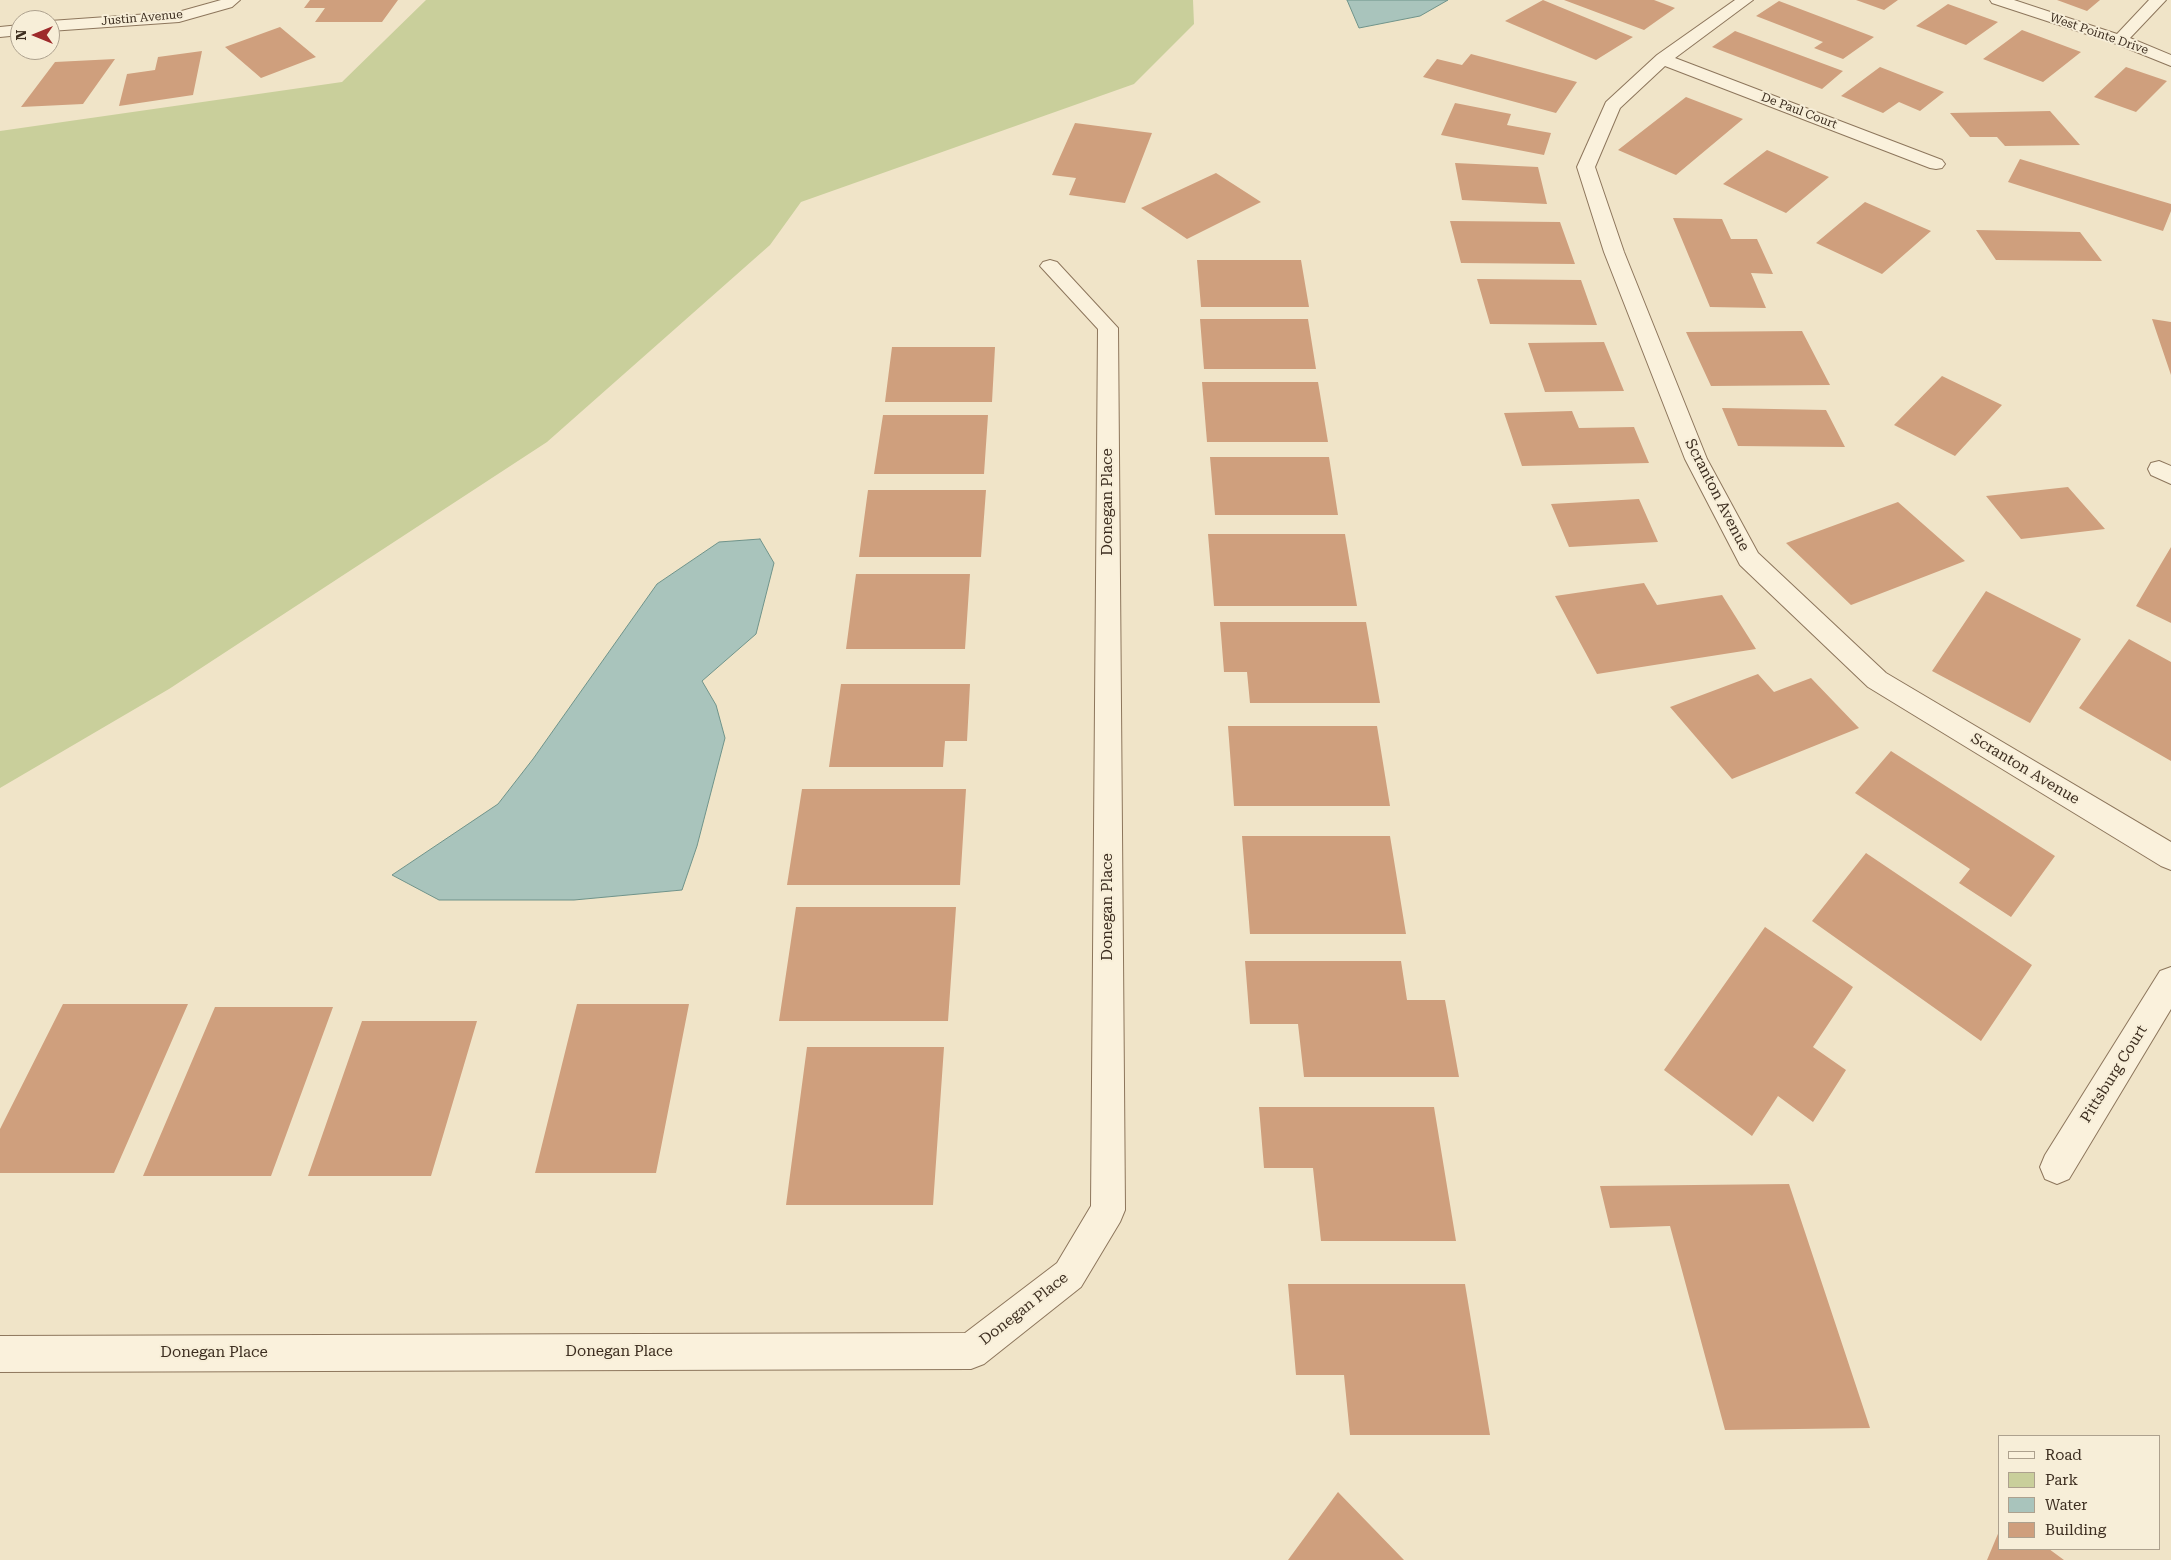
<!DOCTYPE html>
<style>
body{margin:0}
#map{position:relative;width:2171px;height:1560px;overflow:hidden;background:#f0e4c8;font-family:"Roboto Serif",serif}
canvas{display:block}
.legend{position:absolute;left:1998px;top:1435px;width:162px;height:115px;box-sizing:border-box;background:#f7eed8;border:1px solid #ada18e;margin:0;padding:6px 9px;list-style:none;font-size:15px;color:#3d2e20}
.legend li{display:flex;align-items:center;gap:10px;height:25px}
.legend b{width:25px;border:1px solid #ada18e}
.north{position:absolute;left:10px;top:10px;width:50px;height:50px;box-sizing:border-box;background:#f7eed8;border:1px solid #ada18e;border-radius:50%;rotate:270deg;font-size:14px;font-weight:700;line-height:20px;text-align:center;color:#3d2e20}
.north::after{content:'';display:block;margin:auto;width:18px;height:22px;background:#9e2a2b;clip-path:polygon(50% 0,100% 100%,50% 72%,0 100%)}
</style>
<div id="map">
<canvas width="2171" height="1560"></canvas>
<ul class="legend">
<li><b style="height:6px;background:#faf1dc"></b>Road</li>
<li><b style="height:14px;background:#c9cf9b"></b>Park</li>
<li><b style="height:14px;background:#a9c4bc"></b>Water</li>
<li><b style="height:14px;background:#cf9f7d"></b>Building</li>
</ul>
<div class="north">N</div>
</div>
<script>
const g = document.querySelector('canvas').getContext('2d');
g.lineJoin = 'round';
function fillPath(path, color) {
  g.fillStyle = color;
  g.fill(path, 'evenodd');
}
function shape(rows) {
  const path = new Path2D();
  for (const r of rows) {
    path.moveTo(r[0], r[1]);
    for (let i = 2; i < r.length; i += 2) path.lineTo(r[i], r[i + 1]);
  }
  return path;
}
function stroke(path, color, width, dash) {
  g.strokeStyle = color;
  g.lineWidth = width;
  g.lineCap = dash ? 'butt' : 'round';
  g.setLineDash(dash || []);
  g.stroke(path);
}
function write(font, color, halo, rows, align = 'center') {
  g.font = font + ' "Roboto Serif",serif';
  g.lineWidth = 4;
  g.setLineDash([]);
  g.textBaseline = 'middle';
  g.strokeStyle = halo;
  g.fillStyle = color;
  for (const [text, x, y, turn = 0] of rows) {
    g.save();
    g.translate(x, y);
    g.rotate((+turn || 0) * Math.PI / 180);
    g.textAlign = isNaN(turn) ? turn : align;
    if (halo) g.strokeText(text, 0, 0);
    g.fillText(text, 0, 0);
    g.restore();
  }
}
const green = shape([
 [426,0,1193,0,1194,24,1134,84,801,202,770,245,547,442,169,689,0,788,0,131,342,82]
]);
const water = shape([
 [1347,0,1448,0,1420,16,1359,28,1347,0],
 [760,539,774,563,756,634,702,681,716,705,725,738,697,846,682,890,574,900,439,900,392,875,498,804,533,759,657,584,719,542,760,539]
]);
const building = shape([
 [310,0,398,0,382,22,315,22,325,8,304,8],
 [1543,0,1633,37,1596,60,1505,21],
 [1564,0,1654,0,1675,8,1644,30],
 [1856,0,1898,0,1884,10],
 [2057,0,2100,0,2087,11],
 [1779,1,1874,37,1843,59,1814,48,1823,42,1756,16],
 [1948,4,1998,22,1966,45,1916,26],
 [280,27,316,57,261,78,225,47],
 [2022,30,2081,52,2043,82,1983,59],
 [1735,31,1843,71,1822,89,1712,47],
 [202,51,193,95,119,106,127,74,155,70,158,57],
 [1471,54,1577,82,1556,113,1423,77,1437,59,1462,65],
 [115,59,83,104,21,107,55,62],
 [1880,67,1944,92,1920,111,1899,102,1883,113,1841,96],
 [2126,67,2167,81,2136,112,2094,97],
 [1686,97,1743,119,1676,175,1618,150],
 [1455,103,1511,114,1507,125,1551,133,1544,155,1441,135],
 [2050,111,2080,145,2005,146,1997,137,1970,137,1950,113],
 [1075,123,1152,133,1125,203,1069,195,1076,178,1052,175],
 [1767,150,1829,177,1786,213,1723,184],
 [2020,159,2171,204,2171,211,2163,231,2008,182],
 [1455,163,1538,167,1547,204,1462,200],
 [1216,173,1261,202,1187,239,1141,208],
 [1865,202,1931,231,1882,274,1816,243],
 [1673,218,1722,219,1731,239,1757,239,1773,274,1751,273,1766,308,1710,307],
 [1450,221,1560,222,1575,264,1461,263],
 [1976,230,2080,232,2102,261,1996,260],
 [1197,260,1301,260,1309,307,1201,307],
 [1477,279,1581,280,1597,325,1490,324],
 [1200,319,1308,319,1316,369,1204,369],
 [2152,319,2171,322,2171,375],
 [1802,331,1830,385,1711,386,1686,332],
 [1604,342,1624,391,1545,392,1528,343],
 [892,347,995,347,992,402,885,402],
 [1942,376,2002,405,1955,456,1894,425],
 [1202,382,1318,382,1328,442,1207,442],
 [1722,408,1826,410,1845,447,1738,446],
 [1572,411,1579,428,1634,427,1649,463,1522,466,1504,413],
 [883,415,988,415,984,474,874,474],
 [1210,457,1329,457,1338,515,1215,515],
 [2068,487,2105,529,2021,539,1986,496],
 [868,490,986,490,981,557,859,557],
 [1639,499,1658,542,1569,547,1551,504],
 [1898,502,1965,561,1851,605,1786,543],
 [1208,534,1345,534,1357,606,1214,606],
 [2171,547,2171,623,2136,606],
 [856,574,970,574,965,649,846,649],
 [1644,583,1657,605,1722,595,1756,649,1597,674,1555,596],
 [1986,591,2081,639,2030,723,1932,671],
 [1220,622,1366,622,1380,703,1250,703,1247,672,1224,672],
 [2129,639,2171,662,2171,761,2079,708],
 [1758,674,1774,692,1811,678,1859,728,1732,779,1670,707],
 [841,684,970,684,967,741,945,741,943,767,829,767],
 [1228,726,1377,726,1390,806,1234,806],
 [1891,751,2055,856,2011,917,1959,883,1970,869,1855,793],
 [802,789,966,789,960,885,787,885],
 [1242,836,1390,836,1406,934,1250,934],
 [1866,853,2032,965,1981,1041,1812,921],
 [796,907,956,907,948,1021,779,1021],
 [1765,927,1853,987,1813,1047,1846,1070,1813,1122,1778,1096,1752,1136,1664,1070],
 [1245,961,1401,961,1407,1000,1445,1000,1459,1077,1304,1077,1298,1024,1250,1024],
 [63,1004,188,1004,114,1173,0,1173,0,1129],
 [577,1004,689,1004,656,1173,535,1173],
 [215,1007,333,1007,271,1176,143,1176],
 [362,1021,477,1021,431,1176,308,1176],
 [807,1047,944,1047,933,1205,786,1205],
 [1259,1107,1434,1107,1456,1241,1321,1241,1313,1168,1264,1168],
 [1789,1184,1870,1428,1725,1430,1670,1226,1610,1228,1600,1186],
 [1288,1284,1465,1284,1490,1435,1350,1435,1344,1375,1296,1375],
 [1338,1492,1404,1560,1288,1560],
 [2000,1529,2000,1549,2049,1549,2064,1560,1987,1560]
]);
const minor = shape([
 [221,0,240,0,232,7,179,22,50,31,50,21,178,12,221,0],
 [1735,0,1753,0,1675,58,1942,160,1945,164,1942,168,1936,169,1930,168,1665,66,1620,108,1595,167,1624,252,1707,459,1758,553,1886,673,2171,842,2171,870,2161,866,1868,687,1740,565,1685,459,1604,252,1577,167,1606,102,1657,55,1735,0],
 [1990,0,2014,0,2117,34,2149,0,2166,0,2130,38,2171,55,2171,66,2114,43,1992,3,1990,0],
 [20,25,20,35,0,37,0,27,20,25],
 [1050,260,1057,262,1118,328,1125,1210,1120,1222,1081,1287,984,1364,971,1369,0,1372,0,1336,965,1333,1057,1263,1091,1206,1098,329,1040,266,1043,262,1050,260],
 [2159,461,2171,466,2171,484,2151,475,2148,469,2151,463,2159,461],
 [2171,967,2171,1009,2069,1179,2057,1184,2045,1179,2040,1167,2045,1155,2160,971,2171,967]
]);
const farStreetnames = [
 ["Justin Avenue",142,18,-5],
 ["West Pointe Drive",2099,34,19],
 ["De Paul Court",1799,111,21]
];
const streetNames = [
 ["Scranton Avenue",1717,495,63],
 ["Donegan Place",1108,502,-90],
 ["Scranton Avenue",2025,769,31],
 ["Donegan Place",1108,907,-90],
 ["Pittsburg Court",2114,1074,-58],
 ["Donegan Place",1024,1309,-38],
 ["Donegan Place",619,1352],
 ["Donegan Place",214,1353]
];
fillPath(green, '#c9cf9b');
fillPath(water, '#a9c4bc');
stroke(water, '#6f938a', 1);
fillPath(building, '#cf9f7d');
stroke(minor, '#8d765c', 2);
fillPath(minor, '#faf1dc');
write('12px', '#3d2e20', '#f7eed8', farStreetnames);
write('15px', '#3d2e20', '#f7eed8', streetNames);
</script>
